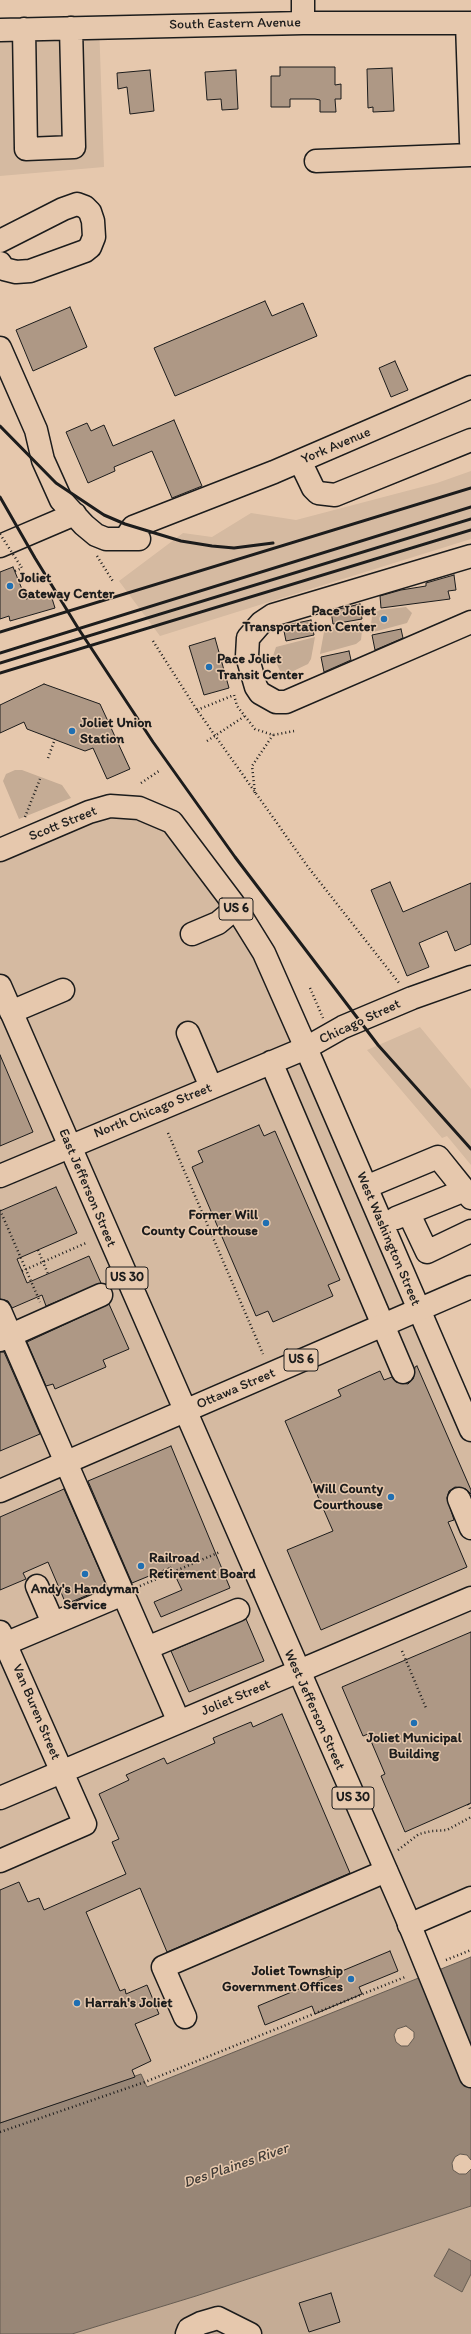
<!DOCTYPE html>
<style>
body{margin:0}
canvas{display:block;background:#e6c8ad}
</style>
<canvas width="471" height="2334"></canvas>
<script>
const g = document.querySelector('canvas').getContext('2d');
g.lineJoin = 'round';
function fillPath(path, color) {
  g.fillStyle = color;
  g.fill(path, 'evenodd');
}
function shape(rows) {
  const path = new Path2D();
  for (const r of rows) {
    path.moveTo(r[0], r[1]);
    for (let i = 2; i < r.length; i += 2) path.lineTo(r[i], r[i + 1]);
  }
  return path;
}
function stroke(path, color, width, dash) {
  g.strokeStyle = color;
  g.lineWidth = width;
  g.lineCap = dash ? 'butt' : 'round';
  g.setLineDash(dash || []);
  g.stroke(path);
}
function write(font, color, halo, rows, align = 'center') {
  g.font = font + ' Itim,sans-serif';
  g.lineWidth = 3;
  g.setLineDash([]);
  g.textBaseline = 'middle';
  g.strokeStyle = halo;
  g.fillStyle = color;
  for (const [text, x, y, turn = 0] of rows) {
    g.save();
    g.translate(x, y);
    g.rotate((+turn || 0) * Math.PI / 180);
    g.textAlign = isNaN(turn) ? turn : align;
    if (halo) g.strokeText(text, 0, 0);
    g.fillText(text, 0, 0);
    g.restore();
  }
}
const built = shape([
 [99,23,104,167,0,176,0,27],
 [471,471,471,539,160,636,119,581,183,533,212,537,251,513,296,520,437,483],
 [151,813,229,902,471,1437,471,1897,411,1923,0,986,0,851,90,814],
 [0,993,294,1670,0,1796],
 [420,1027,471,1089,471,1165,447,1136,442,1138,367,1050],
 [296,1676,427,1975,147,2087,141,2074,0,2123,0,1802]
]);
const green = shape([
 [406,607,412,613,407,623,370,633,372,616,376,612,380,610],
 [363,621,361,640,356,644,320,654,324,632,327,629],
 [315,637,311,659,308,664,287,674,280,671,273,656,276,647],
 [15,770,22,770,62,785,71,798,19,819,3,781,6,774],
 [471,2206,471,2334,72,2334,196,2296]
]);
const water = shape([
 [471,1957,471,2160,467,2155,460,2154,455,2157,452,2163,453,2170,459,2174,466,2174,471,2169,471,2206,196,2296,72,2334,0,2334,0,2123,141,2074,147,2087,471,1957],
 [406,2026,414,2032,414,2038,408,2046,401,2046,396,2042,394,2035,397,2029,406,2026],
 [449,2249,471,2261,471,2274,462,2292,434,2276,449,2249]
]);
const building = shape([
 [280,67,335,67,335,85,341,84,341,99,335,99,336,112,320,112,320,100,315,99,290,99,290,107,271,107,271,76,280,76,280,67],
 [392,68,394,111,373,112,373,107,368,108,367,69,392,68],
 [150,70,154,111,130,114,127,87,118,89,117,73,150,70],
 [236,70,238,109,222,110,221,99,207,100,205,72,236,70],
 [265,301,272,316,303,303,317,336,175,396,154,348,265,301],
 [70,307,87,347,33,371,16,330,70,307],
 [395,361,408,390,391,397,379,368,395,361],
 [174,420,202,486,172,498,152,451,114,467,115,471,88,483,66,432,87,423,91,431,104,425,113,446,174,420],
 [13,567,26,599,50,592,55,608,10,621,9,616,0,619,0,572,13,567],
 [454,575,456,590,448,591,450,599,381,608,380,596,401,590,426,586,426,583,454,575],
 [360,604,362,619,333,624,331,611,360,604],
 [311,620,314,635,286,641,283,626,311,620],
 [401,629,403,638,375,650,372,635,401,629],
 [215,638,229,688,204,695,189,646,215,638],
 [349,651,351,660,324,672,321,657,349,651],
 [44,684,100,704,130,769,107,779,93,748,85,751,27,729,24,722,0,733,0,705,44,684],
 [390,882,403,912,471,883,471,944,455,951,447,931,419,943,429,967,407,976,371,890,390,882],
 [0,1055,33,1132,0,1146,0,1055],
 [259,1125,264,1136,275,1131,340,1280,328,1285,333,1296,273,1322,268,1311,256,1316,192,1167,203,1162,198,1151,259,1125],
 [56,1187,77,1233,17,1259,27,1283,89,1256,101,1283,46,1306,42,1295,12,1308,8,1301,0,1299,0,1211,56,1187],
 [109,1304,129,1349,103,1360,106,1367,55,1389,53,1384,46,1386,27,1342,109,1304],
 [0,1352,4,1352,40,1434,0,1451,0,1352],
 [417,1366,471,1490,471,1494,466,1489,455,1487,449,1491,447,1498,454,1520,448,1522,467,1567,321,1630,287,1550,333,1531,285,1421,341,1396,338,1390,380,1371,384,1380,392,1377,396,1382,408,1384,413,1379,415,1367,417,1366],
 [171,1446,230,1588,161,1617,154,1602,182,1590,171,1567,132,1583,88,1481,171,1446],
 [64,1489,107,1587,66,1604,48,1562,23,1573,26,1579,0,1590,0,1517,64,1489],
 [246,1619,264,1661,189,1692,171,1651,246,1619],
 [471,1632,471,1803,405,1832,381,1776,385,1774,368,1734,363,1736,342,1687,471,1632],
 [282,1714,350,1873,167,1952,140,1888,86,1912,120,1991,125,1989,126,1994,147,1985,159,2014,135,2024,151,2061,132,2070,135,2077,0,2123,0,1890,19,1882,28,1902,39,1898,44,1910,126,1874,112,1842,119,1839,99,1794,129,1780,126,1775,164,1758,167,1764,215,1743,213,1738,251,1722,253,1727,282,1714],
 [390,1951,398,1971,359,1987,362,1994,315,2014,312,2006,265,2025,258,2006,390,1951],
 [331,2293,340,2322,309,2332,299,2303,331,2293]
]);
const path = shape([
 [97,556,114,583],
 [15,571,22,568,20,565],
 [153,641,197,710,308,867,399,983],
 [197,710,234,695,237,706,255,729,273,735,294,731],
 [207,741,245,716],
 [48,758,55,739],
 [141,783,159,771],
 [255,793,252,766,273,735],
 [25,817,40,779],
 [310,988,323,1018],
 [168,1133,263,1354],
 [0,1210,40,1302],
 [38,1250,48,1274],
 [22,1271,86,1243],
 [140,1586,220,1552],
 [402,1651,426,1708],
 [468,1804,471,1811],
 [398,1850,419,1834,432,1831,447,1830,471,1817],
 [446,1960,471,1950],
 [0,2132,145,2082,405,1977]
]);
const minor = shape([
 [303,0,303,23],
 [467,23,471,142],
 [24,29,26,149,74,147,71,28],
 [0,30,303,23,471,23],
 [316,161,471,155],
 [0,241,63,209,77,204,85,207,90,212,93,221,94,237,90,247,85,251,30,271,16,272,4,269,0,263],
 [0,348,36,430,43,460,61,500,84,525,96,535,106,539,139,539],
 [300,461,313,488,318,493,335,495,471,440],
 [125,539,133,527,274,472,471,387],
 [0,546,75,514],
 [471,556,273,615,261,623,248,638,247,656,256,687,260,693,276,702,286,702,471,622],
 [192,934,218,923,236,908],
 [11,1012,63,990],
 [188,1033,211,1087],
 [271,1062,403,1372],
 [0,1176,306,1048,471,1430],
 [366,1187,438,1157,471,1198],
 [409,1214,427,1252,471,1231],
 [396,1218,465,1190],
 [0,1311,179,1722],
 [0,1340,101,1295],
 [459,1499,471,1528],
 [37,1586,53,1623],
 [0,1632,85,1824,0,1861],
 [0,1646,123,1594],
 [147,1648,238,1610],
 [0,1798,471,1598],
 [409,1925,471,1898],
 [185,2017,163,1967,386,1871],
 [187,2334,189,2329,201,2323,218,2318,250,2334]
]);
const major = shape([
 [0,850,89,812,110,806,139,808,172,822,233,903,264,953,306,1048],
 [0,986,406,1916,471,2076],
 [306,1048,343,1027,412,998,471,977],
 [0,1491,471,1287]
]);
const rail = shape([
 [0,426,56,483,104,515,125,524,181,541,212,546,234,548,273,543],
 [0,497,35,558,78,628,153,742,235,857,378,1045,471,1149],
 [0,632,471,488],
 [0,653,471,507],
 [0,663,471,519],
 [0,673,471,530]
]);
const pathBridge = shape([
 [0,534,20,565]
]);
const markers = [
 [10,586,4,"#1f6fb2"],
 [384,619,4,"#1f6fb2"],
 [209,667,4,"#1f6fb2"],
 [72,731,4,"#1f6fb2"],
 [266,1223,4,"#1f6fb2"],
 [391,1497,4,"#1f6fb2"],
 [141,1566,4,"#1f6fb2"],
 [85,1574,4,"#1f6fb2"],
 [414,1723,4,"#1f6fb2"],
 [351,1979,4,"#1f6fb2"],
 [77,2003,4,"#1f6fb2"]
];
const shields = [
 [236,909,34],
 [127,1278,42],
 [301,1360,34],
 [353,1798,42]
];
const shieldNames = [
 ["US 6",236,909],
 ["US 30",127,1278],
 ["US 6",301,1360],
 ["US 30",353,1798]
];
const streetNames = [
 ["South Eastern Avenue",235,24,-1],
 ["York Avenue",336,446,-23],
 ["Scott Street",63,824,-22],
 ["Chicago Street",360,1022,-25],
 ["North Chicago Street",153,1111,-22],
 ["East Jefferson Street",87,1188,67],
 ["West Washington Street",388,1239,67],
 ["Ottawa Street",236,1389,-23],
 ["Joliet Street",236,1698,-23],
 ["West Jefferson Street",314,1710,66],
 ["Van Buren Street",36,1712,67]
];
const poiNames = [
 ["Joliet",18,578],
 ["Gateway Center",18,594],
 ["Pace Joliet",376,611,"right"],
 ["Transportation Center",376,627,"right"],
 ["Pace Joliet",217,659],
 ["Transit Center",217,675],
 ["Joliet Union",80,723],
 ["Station",80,739],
 ["Former Will",258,1215,"right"],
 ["County Courthouse",258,1231,"right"],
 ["Will County",383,1489,"right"],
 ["Courthouse",383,1505,"right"],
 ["Railroad",149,1558],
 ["Retirement Board",149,1574],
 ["Andy's Handyman",85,1589,"center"],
 ["Service",85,1605,"center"],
 ["Joliet Municipal",414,1738,"center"],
 ["Building",414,1754,"center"],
 ["Joliet Township",343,1971,"right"],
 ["Government Offices",343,1987,"right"],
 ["Harrah's Joliet",85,2003]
];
const waterNames = [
 ["Des Plaines River",236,2166,-19]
];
fillPath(built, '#d5baa1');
fillPath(green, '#c5ac95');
fillPath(water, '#988676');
stroke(water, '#665c52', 1);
fillPath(building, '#ae9885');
stroke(building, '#1c1c1c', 1);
stroke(minor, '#1c1c1c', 25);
stroke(major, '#1c1c1c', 25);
stroke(path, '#1c1c1c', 2.5, [1, 3]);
stroke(minor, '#e6c8ad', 22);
stroke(major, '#e6c8ad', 22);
stroke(rail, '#1c1c1c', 3);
stroke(pathBridge, '#1c1c1c', 2.5, [1, 3]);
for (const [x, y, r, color] of markers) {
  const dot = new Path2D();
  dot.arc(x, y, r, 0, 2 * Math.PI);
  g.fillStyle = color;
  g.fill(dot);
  stroke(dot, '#e6c8ad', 1.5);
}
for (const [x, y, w] of shields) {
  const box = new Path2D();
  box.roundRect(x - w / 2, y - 11, w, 22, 3);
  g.fillStyle = '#e6c8ad';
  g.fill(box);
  stroke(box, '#1c1c1c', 1);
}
write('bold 13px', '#1c1c1c', null, shieldNames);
write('14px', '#1c1c1c', '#e6c8ad', streetNames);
write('bold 14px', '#1c1c1c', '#e6c8ad', poiNames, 'left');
write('italic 15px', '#413c37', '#e6c8ad', waterNames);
</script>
